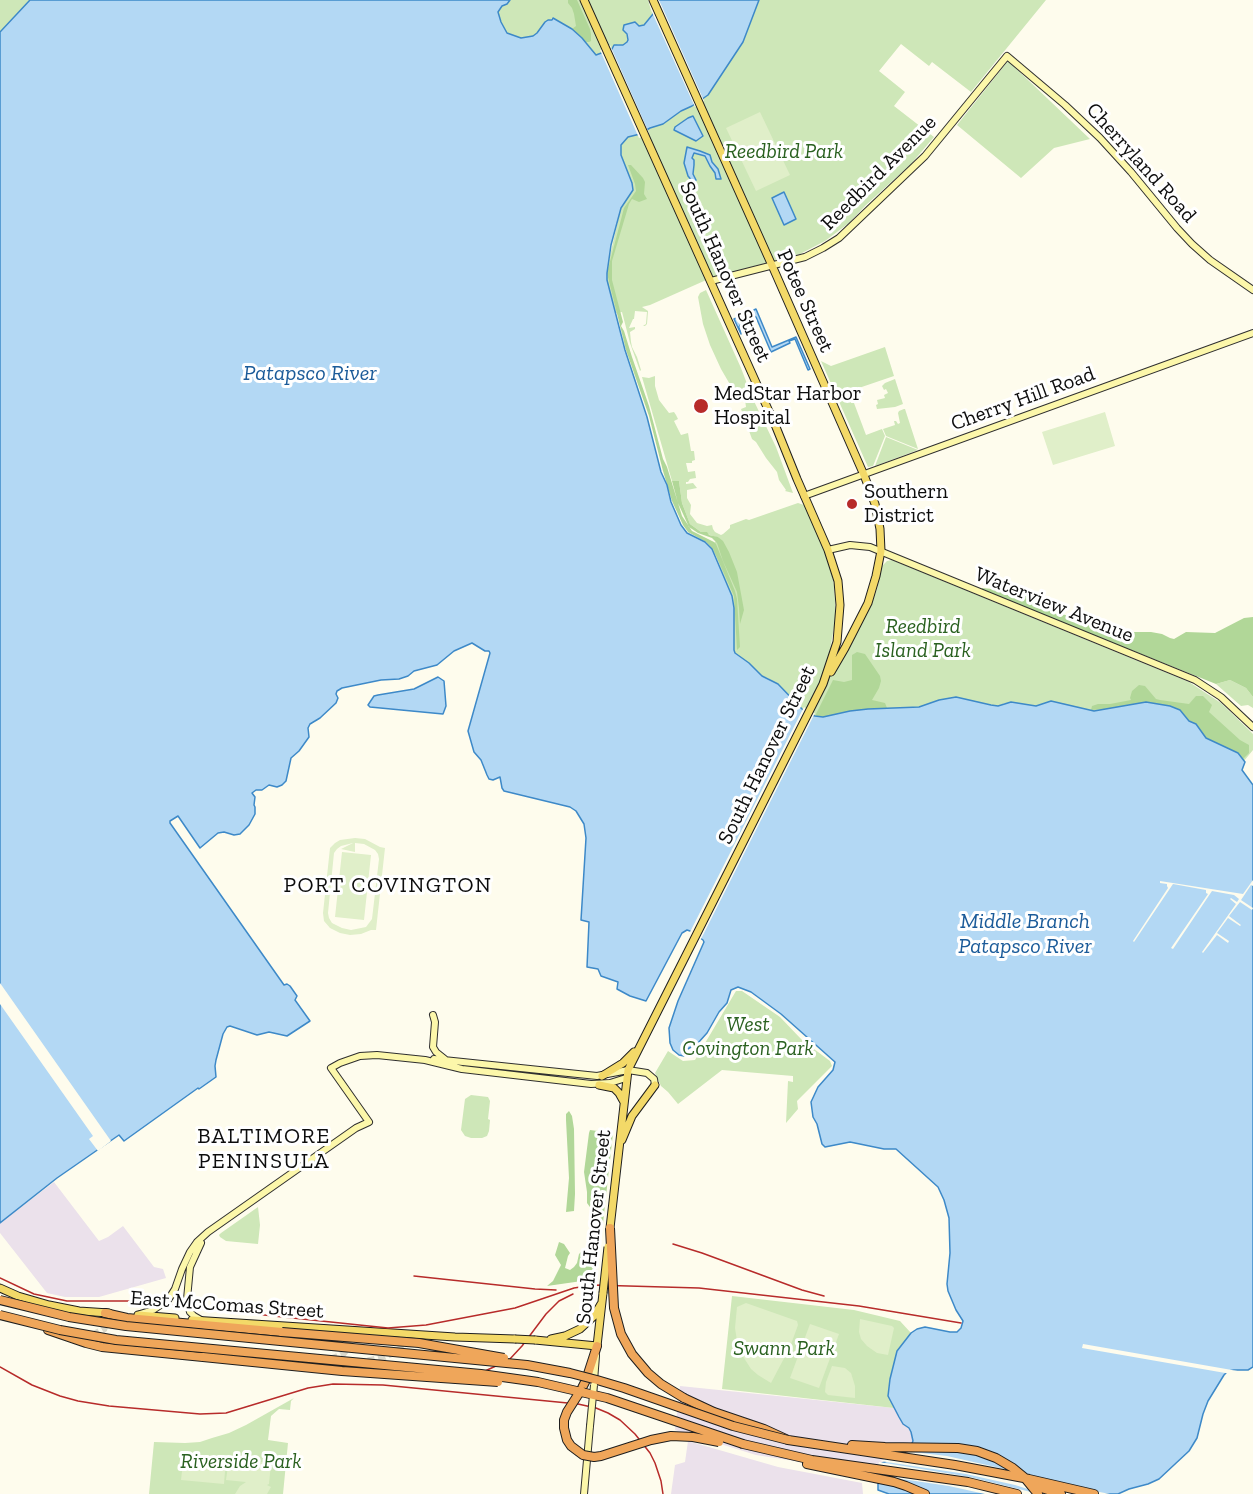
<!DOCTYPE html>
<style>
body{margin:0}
canvas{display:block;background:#fefced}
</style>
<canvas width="1253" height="1494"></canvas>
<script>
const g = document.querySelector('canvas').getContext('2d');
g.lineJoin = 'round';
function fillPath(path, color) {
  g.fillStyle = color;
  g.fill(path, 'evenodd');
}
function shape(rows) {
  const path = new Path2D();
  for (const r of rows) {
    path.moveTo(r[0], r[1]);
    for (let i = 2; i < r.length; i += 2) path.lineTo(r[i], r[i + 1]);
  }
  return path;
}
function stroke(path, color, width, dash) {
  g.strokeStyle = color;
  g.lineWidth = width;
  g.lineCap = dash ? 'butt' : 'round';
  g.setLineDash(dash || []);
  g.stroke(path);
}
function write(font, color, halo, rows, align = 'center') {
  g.font = font + ' "Zilla Slab",serif';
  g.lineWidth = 6;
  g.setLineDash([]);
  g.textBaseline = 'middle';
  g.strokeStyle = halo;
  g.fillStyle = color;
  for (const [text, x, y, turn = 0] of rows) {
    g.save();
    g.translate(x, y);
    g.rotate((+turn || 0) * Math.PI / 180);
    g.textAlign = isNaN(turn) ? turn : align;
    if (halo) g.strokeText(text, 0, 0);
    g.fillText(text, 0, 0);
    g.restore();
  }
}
const industrial = shape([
 [54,1182,99,1241,108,1237,123,1226,154,1267,163,1269,166,1278,99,1297,65,1297,47,1293,0,1233,0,1223],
 [680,1386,894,1408,903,1424,909,1428,913,1441,907,1453,878,1474,756,1455,675,1430],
 [688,1441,778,1467,862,1483,863,1494,671,1494,675,1465,685,1462]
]);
const green = shape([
 [0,0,30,0,0,32],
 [510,0,651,0,654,10,653,14,644,25,639,26,635,22,627,25,626,32,628,40,627,43,623,45,618,44,613,49,596,55,572,29,553,18,545,22,537,33,533,36,521,38,507,33,501,22,498,12,502,6,507,4],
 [759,0,1046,0,971,92,932,62,929,66,901,44,879,71,905,92,894,106,934,137,911,164,866,205,849,223,825,241,800,254,713,277,650,305,642,307,648,311,647,324,645,326,643,326,646,324,647,312,635,311,634,319,633,319,629,328,635,327,635,329,630,332,631,342,632,347,637,357,641,370,640,371,630,343,622,312,616,313,607,280,608,264,621,208,633,190,632,183,621,155,621,145,628,137,640,134,650,128,663,124,681,111,692,106,732,59,743,42],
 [1008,61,1090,139,1054,148,1021,178,957,125],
 [706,290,741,368,749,389,748,391,750,391,750,393,743,396,742,395,741,397,739,391,735,393,721,369,710,345,703,324,698,297,700,293],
 [885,347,894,376,847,392,851,403,854,403,866,435,882,429,885,436,873,466,868,467,821,361,831,366],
 [655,376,655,386,659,400,669,413,674,412,676,415,678,419,674,421,681,435,688,433,691,451,694,451,695,460,692,461,692,463,686,463,688,472,695,471,696,478,690,479,688,482,686,482,686,484,693,483,697,488,687,490,687,498,691,505,690,514,697,523,707,526,712,525,713,529,715,532,721,535,723,534,730,528,730,525,746,519,749,520,798,503,804,505,805,507,820,540,830,566,834,585,836,616,828,661,838,665,871,606,877,589,882,566,887,561,892,560,1189,682,1221,703,1250,731,1253,734,1253,750,1244,761,1238,753,1146,702,1094,711,1051,701,1036,706,1005,703,998,706,991,705,956,697,939,700,919,707,904,708,887,708,815,716,808,714,796,704,787,693,768,678,762,676,748,663,735,653,734,650,734,608,732,596,716,556,710,547,719,538,701,532,690,524,682,503,679,481,672,481,642,377,649,378],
 [895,379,903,404,895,407,877,409,876,405,878,404,877,400,885,398,884,395,888,393,886,389,884,390,882,386,885,383],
 [752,397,776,447,793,493,785,491,786,490,779,480,777,472,766,458,756,442,752,439,741,409,746,407,745,400],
 [904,409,905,409,918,449,886,436,883,429,895,425,894,421,896,421,898,424,900,423,898,413,899,411],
 [886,437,918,450,875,466],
 [1230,680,1246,688,1253,697,1253,708,1248,705,1241,706,1216,684],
 [736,991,742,991,780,1017,802,1040,830,1061,832,1066,797,1101,798,1109,786,1123,788,1081,793,1082,793,1076,722,1070,678,1104,668,1092,661,1086,655,1073,668,1051,683,1061,695,1060],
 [471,1095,488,1097,490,1101,488,1119,490,1120,489,1131,487,1136,482,1138,471,1138,465,1136,461,1130,465,1099],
 [258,1207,260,1225,258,1244,226,1241,220,1237,219,1235,221,1233],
 [732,1296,854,1310,900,1321,911,1333,897,1351,890,1379,888,1396,894,1408,722,1389],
 [294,1398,291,1401,290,1410,279,1409,271,1416,268,1440,288,1443,283,1494,149,1494,154,1442,185,1443,200,1442,212,1438,229,1433,246,1425]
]);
const forest = shape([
 [568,0,577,0,590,29,591,34,591,41,589,42,586,42,572,29,576,26,574,14,572,8,568,3],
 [628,165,631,165,643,178,645,182,644,194,647,199,639,202,632,199,629,204,612,261,612,280,623,322,621,326,624,331,632,357,649,406,663,459,667,467,682,516,692,531,714,542,716,544,735,591,737,599,740,647,737,650,734,596,713,549,706,542,688,532,683,525,672,501,663,471,649,416,626,350,607,273,624,208,636,191,635,184],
 [672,481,679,481,682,503,690,524,701,532,707,532,709,535,718,537,723,541,729,552,737,572,744,610,740,624,739,608,737,592,723,561,717,543,712,538,698,533,689,527,678,503],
 [982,588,1003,590,1033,598,1034,601,1033,604,1035,607,1046,609,1097,625,1134,632,1151,632,1162,634,1170,638,1174,639,1186,632,1215,633,1244,618,1253,617,1253,697,1246,688,1230,680,1216,684,982,590],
 [857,652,865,654,880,676,881,681,879,688,872,700,885,703,887,708,868,709,823,717,815,716,833,680,844,682,852,680,852,655],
 [1139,685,1145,686,1156,699,1160,700,1189,704,1196,696,1203,696,1212,705,1209,712,1240,740,1249,745,1249,753,1243,759,1238,753,1206,738,1200,729,1193,722,1190,721,1180,710,1170,706,1146,702,1107,709,1091,710,1092,706,1098,704,1110,704,1131,700,1130,698,1132,691],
 [569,1111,572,1116,574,1129,575,1194,574,1211,566,1212,569,1178,566,1120,566,1114],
 [590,1130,613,1133,603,1223,601,1227,597,1224,595,1214,587,1203,587,1192,584,1172,589,1133],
 [559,1242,564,1244,570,1253,568,1256,565,1268,570,1270,574,1267,577,1263,579,1254,582,1251,598,1261,596,1279,547,1286,553,1281,561,1265,555,1255]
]);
const pitch = shape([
 [760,112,790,175,756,191,726,128],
 [1105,412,1115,446,1053,465,1042,432],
 [355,838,365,839,380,847,385,848,376,930,371,930,361,934,350,935,340,933,330,928,324,921,323,913,330,848,335,843,340,840],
 [353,843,341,849,355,852,355,843,364,844,375,850,378,854,379,859,372,919,366,927,351,930,342,928,332,923,329,918,328,913,334,853,337,849,341,846],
 [342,852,371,855,364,920,335,917],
 [746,1303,797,1321,798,1325,790,1347,771,1383,758,1375,751,1369,744,1358,738,1347,735,1328,737,1307],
 [860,1319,892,1326,894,1328,888,1355,877,1353,867,1346,861,1339,859,1332],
 [810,1324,839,1334,819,1388,790,1378],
 [832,1366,845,1368,851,1373,855,1386,855,1398,828,1395,825,1392,826,1382],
 [184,1454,226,1459,224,1484,181,1480],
 [229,1459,271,1463,269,1484,267,1485,271,1487,267,1494,235,1494,240,1486,246,1482,226,1480]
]);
const water = shape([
 [30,0,510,0,507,4,502,6,498,12,501,22,507,33,521,38,533,36,537,33,545,22,548,20,552,20,553,18,572,29,582,38,596,55,612,49,614,45,623,45,627,42,628,40,627,34,623,30,624,25,635,22,639,26,644,25,653,14,654,10,651,0,759,0,743,42,708,95,692,106,681,111,663,124,650,128,640,134,628,137,621,145,621,155,632,183,633,190,621,208,611,245,607,273,607,280,625,350,647,417,661,472,667,485,671,502,681,525,687,533,705,542,712,549,732,596,734,608,734,650,735,653,749,663,762,676,778,684,802,709,808,714,815,716,823,717,850,711,868,709,919,707,939,700,956,697,991,705,998,706,1011,702,1036,706,1051,701,1094,711,1146,702,1170,706,1180,710,1189,721,1196,724,1206,738,1238,753,1245,762,1242,770,1253,785,1253,1367,1248,1370,1234,1370,1228,1371,1224,1375,1208,1401,1203,1414,1197,1438,1189,1451,1159,1479,1148,1484,1129,1489,1118,1494,889,1494,878,1490,878,1474,882,1463,907,1453,913,1441,911,1432,909,1428,903,1424,899,1417,888,1396,890,1379,897,1351,911,1333,917,1329,925,1327,950,1332,957,1332,961,1328,963,1321,956,1310,948,1291,947,1284,950,1253,949,1218,944,1200,938,1187,896,1149,884,1149,850,1142,825,1147,822,1144,817,1124,813,1117,811,1102,818,1087,833,1070,835,1062,781,1014,751,992,738,987,731,990,727,1003,719,1012,707,1033,698,1043,686,1050,684,1056,679,1055,673,1050,670,1043,669,1028,678,1001,704,942,703,940,690,931,687,930,682,933,646,1001,630,996,617,989,618,982,601,976,598,969,587,967,589,922,581,920,586,838,584,824,576,811,570,807,504,791,502,788,500,777,493,780,489,779,487,775,481,760,474,752,468,731,490,653,489,651,485,651,472,643,454,651,437,665,414,671,408,676,399,679,381,680,342,688,337,691,336,694,338,698,336,703,320,718,310,724,308,728,309,737,299,751,291,758,286,781,282,785,277,787,269,785,262,790,256,790,252,793,255,797,254,805,255,807,255,814,249,825,240,834,234,835,224,832,218,833,200,848,178,816,170,821,170,823,284,985,287,984,290,986,297,996,295,1000,310,1021,287,1036,269,1032,257,1035,230,1026,227,1027,223,1034,216,1060,215,1066,216,1077,199,1089,198,1088,124,1141,119,1135,57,1178,0,1223,0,32,30,0],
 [693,116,703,136,696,141,674,130,675,127,688,118,693,116],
 [687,147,700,151,710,155,712,162,718,169,721,179,716,179,715,173,710,166,705,156,694,153,692,158,694,160,694,165,693,174,696,180,695,182,693,182,688,176,684,163,687,147],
 [784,192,796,219,784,225,772,198,784,192],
 [756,309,772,347,796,337,810,369,808,370,795,339,789,341,790,343,771,352,756,317,753,315,745,319,739,327,741,334,734,319,756,309],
 [438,677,444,681,446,706,443,714,370,707,368,705,374,696,378,695,414,689,438,677]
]);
const pier = shape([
 [648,0,659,0,704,101,695,107,651,10],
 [610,45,649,133,642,137,639,138,600,50],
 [804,707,810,712,815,713,700,941,689,934],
 [1253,880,1253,886,1251,885,1241,900,1253,908,1252,910,1240,902,1229,916,1241,925,1240,926,1228,918,1217,933,1229,941,1228,943,1217,935,1203,953,1202,952,1236,904,1230,899,1231,898,1237,902,1239,899,1234,895,1212,891,1173,949,1171,948,1208,894,1206,893,1206,890,1173,884,1134,942,1133,941,1168,888,1167,886,1167,884,1160,883,1160,881,1243,894],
 [0,983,111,1141,98,1151,89,1139,93,1136,0,1004],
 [1083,1344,1249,1373,1231,1374,1082,1348],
 [907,1445,953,1445,974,1447,994,1453,1007,1460,1025,1474,1079,1488,1110,1494,985,1494,949,1486,875,1475,879,1462,970,1477,1035,1493,1034,1491,1015,1485,966,1474,880,1461,904,1451,947,1456,1013,1471,996,1460,969,1451,956,1450,905,1450]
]);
const primaryTunnel = shape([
 [93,1335,104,1329,106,1317],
 [331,1359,342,1355,347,1349,348,1341,344,1335],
 [368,1361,384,1357,407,1346]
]);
const secondary = shape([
 [711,281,805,257,823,248,839,238,925,156,1007,56,1065,105,1100,138,1131,172,1177,228,1192,244,1210,260,1253,290],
 [804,496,1253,333],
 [828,550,850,545,870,547,1195,680,1221,697,1253,727],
 [433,1015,435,1022,433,1047,436,1052,446,1060],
 [434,1059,597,1076,628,1070,647,1073,654,1079,655,1085],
 [140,1314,153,1310,168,1300,175,1289,182,1269,190,1252,197,1242,208,1232,356,1128,369,1122,331,1068,340,1063,360,1056,377,1055,425,1060,462,1069,591,1084,610,1083,626,1078],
 [201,1320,194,1316,190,1312,187,1299,190,1267,201,1243],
 [594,1381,596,1356],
 [584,1494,590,1426]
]);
const primary = shape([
 [584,0,776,427,797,479,828,550,838,581,840,605,837,642,823,684,628,1070,610,1228],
 [653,0,774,270,864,475,875,504,880,529,881,551,876,576,868,603,845,648,831,672],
 [602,1076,623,1063,634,1052],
 [599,1085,614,1088,619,1093,624,1102],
 [622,1140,632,1116,655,1085],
 [0,1288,18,1296,49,1305,79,1311,109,1313],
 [138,1315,175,1318],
 [192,1320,455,1337,515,1339],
 [551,1339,565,1336,580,1329,594,1316,601,1304],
 [535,1340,597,1346,603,1293]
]);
const highway = shape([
 [105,1313,127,1318,282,1332],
 [48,1330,86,1343,102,1347,203,1357],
 [581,1390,586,1380,597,1346],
 [684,1398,714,1412,764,1429,788,1440,955,1465,1029,1479,1094,1494],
 [743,1444,812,1460,968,1482,1017,1494],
 [852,1445,885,1447,958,1448,977,1451,996,1458,1013,1468,1024,1477,1038,1494],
 [807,1464,894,1482,906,1486,925,1494],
 [1038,1487,1061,1494]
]);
const rail = shape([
 [673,1244,702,1253,802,1290,824,1296],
 [414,1276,535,1289,556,1290],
 [0,1278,34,1294,67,1301,131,1301,388,1328,426,1325,515,1308,574,1288,593,1285,699,1288,859,1306,961,1323],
 [0,1367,32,1385,60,1396,78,1401,109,1406,200,1414,226,1413,308,1388,333,1384,383,1385,578,1404,596,1408,608,1413,620,1420,635,1434,650,1453,655,1463,661,1481,663,1494],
 [433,1379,456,1379,471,1376,485,1371,509,1360,522,1346,546,1314,559,1301,573,1294]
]);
const secondaryBridge = shape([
 [590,1426,594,1385]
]);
const primaryBridge = shape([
 [603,1293,608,1247],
 [515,1339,535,1340]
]);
const highwayBridge = shape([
 [610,1228,614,1308,621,1334,632,1354,648,1373,661,1384,684,1398],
 [0,1300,69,1317,126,1326,527,1365,570,1373,597,1380,624,1388,733,1426,788,1440],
 [0,1315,60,1330,116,1340,481,1374,538,1382,607,1398,743,1444],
 [282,1332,419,1343,504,1358],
 [203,1357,342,1371,498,1382],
 [581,1390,567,1412,564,1420,564,1428,567,1440,571,1446,583,1455,594,1457,601,1456,651,1440,671,1436,693,1437,719,1442]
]);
const markers = [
 [701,406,8,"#b72b2a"],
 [852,504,6,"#b72b2a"]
];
const parkNames = [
 ["Reedbird Park",784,152],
 ["Reedbird",923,627],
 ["Island Park",923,651],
 ["West",748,1025],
 ["Covington Park",748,1049],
 ["Swann Park",784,1349],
 ["Riverside Park",241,1462]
];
const streetNames = [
 ["Cherryland Road",1141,163,48],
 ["Reedbird Avenue",879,173,-45],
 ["South Hanover Street",725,272,66],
 ["Potee Street",805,301,66],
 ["Cherry Hill Road",1023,399,-20],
 ["Waterview Avenue",1054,605,22],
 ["South Hanover Street",767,755,-64],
 ["South Hanover Street",594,1227,-84],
 ["East McComas Street",227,1305,4]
];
const poiNames = [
 ["MedStar Harbor",714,394],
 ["Hospital",714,418],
 ["Southern",864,492],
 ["District",864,516]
];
const waterNames = [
 ["Patapsco River",310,374],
 ["Middle Branch",1025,922],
 ["Patapsco River",1025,947]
];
const neighbourhoodNames = [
 ["PORT COVINGTON",388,886],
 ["BALTIMORE",264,1137],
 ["PENINSULA",264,1162]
];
fillPath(industrial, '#ebe1eb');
fillPath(green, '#cee7b8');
fillPath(forest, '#b1d798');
fillPath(pitch, '#e0efc9');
fillPath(water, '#b3d8f4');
stroke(water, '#3d89c8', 1.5);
fillPath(pier, '#fefced');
stroke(primaryTunnel, '#dad8cb', 7, [7, 3.5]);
stroke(secondary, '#2f2f2f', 8);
stroke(primary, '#1e1e1e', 9);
stroke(highway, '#1e1e1e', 10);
stroke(secondary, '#fcf7aa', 6);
stroke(primary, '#f3d968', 7);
stroke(highway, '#efa65a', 8);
stroke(rail, '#b72b2a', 1.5);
stroke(secondaryBridge, '#2f2f2f', 8, []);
stroke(primaryBridge, '#1e1e1e', 9, []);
stroke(highwayBridge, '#1e1e1e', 10, []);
stroke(secondaryBridge, '#fcf7aa', 6);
stroke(primaryBridge, '#f3d968', 7);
stroke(highwayBridge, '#efa65a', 8);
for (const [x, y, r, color] of markers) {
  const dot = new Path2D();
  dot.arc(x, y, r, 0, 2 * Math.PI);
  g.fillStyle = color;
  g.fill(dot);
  stroke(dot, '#fff', 2);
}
write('italic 21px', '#2a6120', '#fff', parkNames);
write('21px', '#0d0d0d', '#fff', streetNames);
write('21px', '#0d0d0d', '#fff', poiNames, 'left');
write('italic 22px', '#1b5b99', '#fff', waterNames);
g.letterSpacing = '1.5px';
write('22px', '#0d0d0d', '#fff', neighbourhoodNames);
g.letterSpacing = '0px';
</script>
